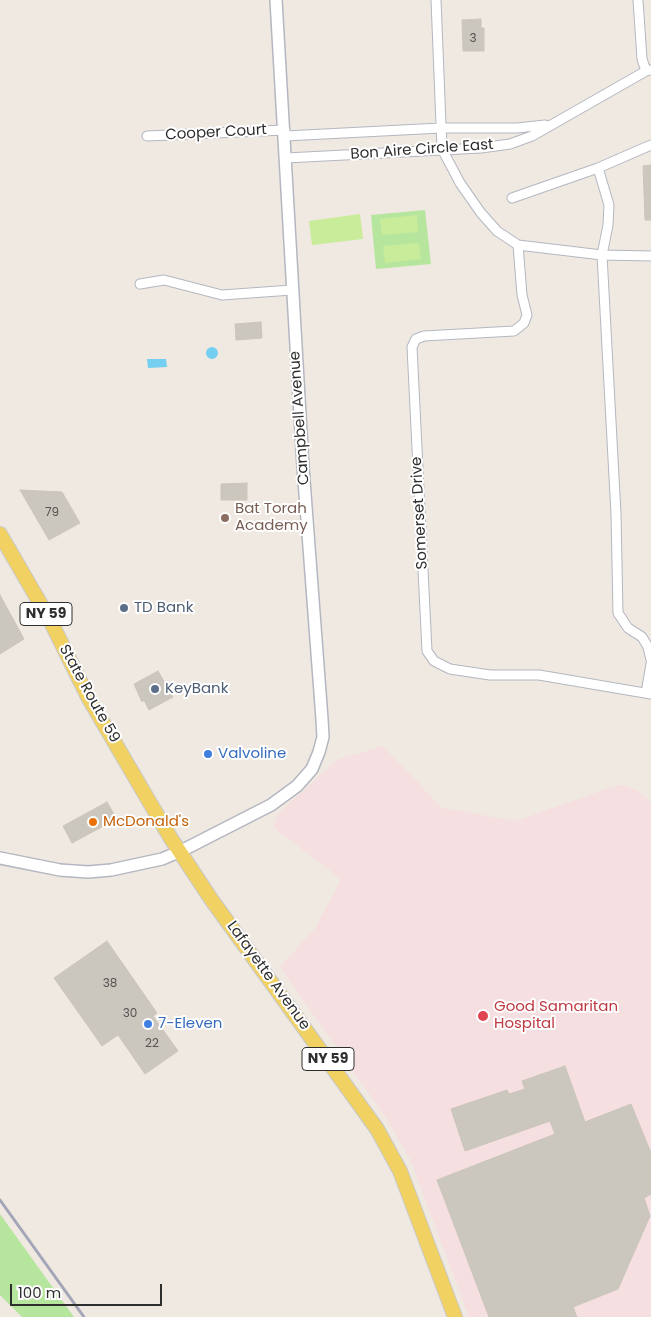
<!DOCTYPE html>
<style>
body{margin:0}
#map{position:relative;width:651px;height:1317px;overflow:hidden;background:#efe9e1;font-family:Poppins,sans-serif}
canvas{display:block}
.scale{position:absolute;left:10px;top:1284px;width:152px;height:22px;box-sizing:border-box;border:2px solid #2e2e2e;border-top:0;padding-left:6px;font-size:15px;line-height:18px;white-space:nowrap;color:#2e2e2e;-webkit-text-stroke:4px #fff;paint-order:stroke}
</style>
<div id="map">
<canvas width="651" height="1317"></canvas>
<div class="scale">100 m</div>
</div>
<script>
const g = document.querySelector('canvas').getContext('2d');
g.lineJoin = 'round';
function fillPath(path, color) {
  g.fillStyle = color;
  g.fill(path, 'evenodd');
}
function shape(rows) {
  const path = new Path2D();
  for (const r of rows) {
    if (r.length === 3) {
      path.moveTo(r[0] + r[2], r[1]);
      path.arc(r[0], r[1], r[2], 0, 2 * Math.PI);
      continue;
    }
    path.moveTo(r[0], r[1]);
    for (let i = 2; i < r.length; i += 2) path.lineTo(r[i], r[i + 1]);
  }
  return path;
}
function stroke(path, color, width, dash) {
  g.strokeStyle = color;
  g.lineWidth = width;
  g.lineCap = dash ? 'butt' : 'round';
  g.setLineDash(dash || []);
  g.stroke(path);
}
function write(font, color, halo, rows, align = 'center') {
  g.font = font + ' Poppins,sans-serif';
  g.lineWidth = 4;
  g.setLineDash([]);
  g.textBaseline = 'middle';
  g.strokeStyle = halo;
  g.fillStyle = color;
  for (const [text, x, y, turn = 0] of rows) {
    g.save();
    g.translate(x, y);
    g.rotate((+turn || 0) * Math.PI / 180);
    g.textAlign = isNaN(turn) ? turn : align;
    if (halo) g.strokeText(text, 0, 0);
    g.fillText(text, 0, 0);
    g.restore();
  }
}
const medical = shape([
 [383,746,442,808,516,821,609,788,622,785,637,790,651,803,651,1317,469,1317,410,1159,386,1118,280,967,316,927,341,879,273,827,278,814,337,760]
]);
const green = shape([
 [425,210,431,264,376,269,371,215],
 [0,1214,74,1317,22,1317,0,1295]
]);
const pitch = shape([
 [360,214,363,239,312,245,309,221],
 [417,215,418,232,382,235,380,219],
 [419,243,421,259,385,263,383,246]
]);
const water = shape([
 [212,353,6],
 [147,359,166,359,167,367,148,368]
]);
const building = shape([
 [481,19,481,28,484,28,484,51,463,51,462,20,481,19],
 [651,165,651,220,645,220,643,166,651,165],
 [261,322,262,338,236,340,235,324,261,322],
 [247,483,247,500,221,500,221,484,247,483],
 [20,490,62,492,80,523,49,540,20,490],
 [0,595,24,639,0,654,0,595],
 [158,671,173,697,149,710,144,700,142,702,134,684,158,671],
 [107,802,115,816,110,819,111,822,72,843,63,826,107,802],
 [107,941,157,1013,153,1016,178,1051,145,1074,118,1035,102,1046,54,978,107,941],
 [565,1066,585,1122,631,1104,651,1153,651,1194,644,1198,650,1216,618,1289,573,1307,577,1317,489,1317,437,1180,555,1134,550,1121,465,1151,451,1109,507,1090,509,1094,525,1089,522,1081,565,1066]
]);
const minor = shape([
 [436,0,442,149,460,183,481,213,497,231,518,245,602,255,651,256],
 [638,0,642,59,646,71],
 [147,136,285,130],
 [285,136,441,128,517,128,545,125],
 [286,158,481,148,510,144,532,136,646,71,651,70],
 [598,168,609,205,608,225,602,255,616,514,618,613,628,628,642,637,648,647,651,660],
 [512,198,598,168,651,145],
 [518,245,522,295,527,315,524,323,514,331,424,336,416,339,412,347,427,651,434,661,450,669,490,675,539,675,651,694],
 [140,284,164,280,222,295,292,290],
 [646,693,651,664]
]);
const tertiary = shape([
 [0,858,60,870,88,872,111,870,162,859,181,851,271,805,297,786,312,769,319,752,323,737,322,719,303,467,276,0]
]);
const primary = shape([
 [0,534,51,622,88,697,170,837,211,899,377,1129,400,1171,455,1317]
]);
const rail = shape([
 [0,1200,84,1317]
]);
const markers = [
 [225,518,5,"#8d6e63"],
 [124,608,5,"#5c6f8a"],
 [155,689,5,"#5c6f8a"],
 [208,754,5,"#3f7fe0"],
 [93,822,5,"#e8710a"],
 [483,1016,6,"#e0444e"],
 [148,1024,5,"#3f7fe0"]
];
const numberNames = [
 ["3",473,39],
 ["79",52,513],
 ["38",110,984],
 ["30",130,1014],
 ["22",152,1044]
];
const shields = [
 [46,614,52],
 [328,1059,52]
];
const shieldNames = [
 ["NY 59",46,614],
 ["NY 59",328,1059]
];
const streetNames = [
 ["Cooper Court",216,133,-3],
 ["Bon Aire Circle East",422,150,-4],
 ["Campbell Avenue",300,418,-94],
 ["Somerset Drive",420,513,-93],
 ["State Route 59",89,694,61],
 ["Lafayette Avenue",268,976,54]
];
const educationNames = [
 ["Bat Torah",235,509],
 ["Academy",235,526]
];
const serviceNames = [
 ["TD Bank",134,608],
 ["KeyBank",165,689]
];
const shopNames = [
 ["Valvoline",218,754],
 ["7-Eleven",158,1024]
];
const foodNames = [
 ["McDonald's",103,822]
];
const healthNames = [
 ["Good Samaritan",494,1007],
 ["Hospital",494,1024]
];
fillPath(medical, '#f5dfe0');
fillPath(green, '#b6e59e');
fillPath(pitch, '#c9ec9a');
fillPath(water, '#75cff0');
fillPath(building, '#cbc7bf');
stroke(building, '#cbc5ba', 1);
stroke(minor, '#b4b7c1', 11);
stroke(tertiary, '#b4b7c1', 14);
stroke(primary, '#c9c9c9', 16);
stroke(minor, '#fff', 9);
stroke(tertiary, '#fff', 11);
stroke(primary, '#f2d163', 14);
stroke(rail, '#a3a6b8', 3);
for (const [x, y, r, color] of markers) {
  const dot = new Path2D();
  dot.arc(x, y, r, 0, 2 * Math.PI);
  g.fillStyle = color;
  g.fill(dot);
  stroke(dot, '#fff', 2);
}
write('12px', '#555452', null, numberNames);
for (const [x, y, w] of shields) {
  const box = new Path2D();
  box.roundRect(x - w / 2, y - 11.5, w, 23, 4);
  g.fillStyle = '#fff';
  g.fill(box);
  stroke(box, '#2e2e2e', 1);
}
write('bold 14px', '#2e2e2e', null, shieldNames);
write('15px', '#2e2e2e', '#fff', streetNames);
write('15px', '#785e54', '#fff', educationNames, 'left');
write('15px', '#4e5e75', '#fff', serviceNames, 'left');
write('15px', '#366cbe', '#fff', shopNames, 'left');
write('15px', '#c56008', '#fff', foodNames, 'left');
write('15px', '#be3a42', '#fff', healthNames, 'left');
</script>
